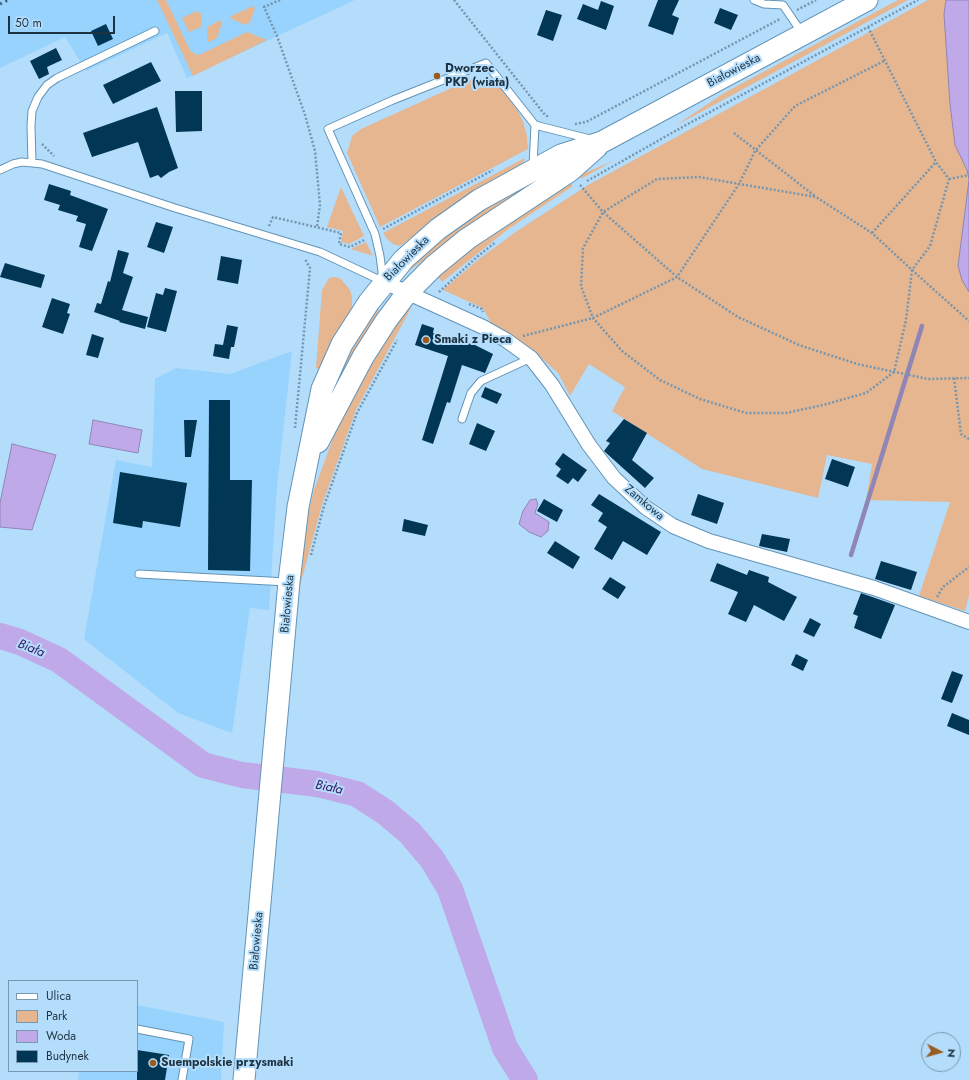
<!DOCTYPE html>
<meta charset="utf-8">
<style>
body{margin:0}
#map{position:relative;width:969px;height:1080px;overflow:hidden;background:#b4ddfc;font-family:Jost,sans-serif}
canvas{display:block}
.legend{position:absolute;left:8px;top:980px;width:130px;height:92px;box-sizing:border-box;background:#b4ddfc;border:1px solid #7899b1;margin:0;padding:5px 7px;list-style:none;font-size:12px;color:#1e3341}
.legend li{display:flex;align-items:center;gap:8px;height:20px}
.legend b{width:20px;border:1px solid #7899b1}
.north{position:absolute;left:921px;top:1032px;width:40px;height:40px;box-sizing:border-box;background:#b4ddfc;border:1px solid #7899b1;border-radius:50%;rotate:96deg;font-size:11px;font-weight:700;line-height:16px;text-align:center;color:#1e3341}
.north::after{content:'';display:block;margin:auto;width:14px;height:18px;background:#995b20;clip-path:polygon(50% 0,100% 100%,50% 72%,0 100%)}
.scale{position:absolute;left:8px;top:16px;width:107px;height:18px;box-sizing:border-box;border:2px solid #1e3341;border-top:0;padding-left:5px;font-size:12px;line-height:14px;white-space:nowrap;color:#1e3341;-webkit-text-stroke:3px #b4ddfc;paint-order:stroke}
</style>
<div id="map">
<canvas width="969" height="1080"></canvas>
<ul class="legend">
<li><b style="height:5px;background:#fff"></b>Ulica</li>
<li><b style="height:11px;background:#e6b690"></b>Park</li>
<li><b style="height:11px;background:#bfa9e8"></b>Woda</li>
<li><b style="height:11px;background:#013755"></b>Budynek</li>
</ul>
<div class="north">N</div>
<div class="scale">50 m</div>
</div>
<script>
const g = document.querySelector('canvas').getContext('2d');
g.lineJoin = 'round';
function fillPath(path, color) {
  g.fillStyle = color;
  g.fill(path, 'evenodd');
}
function shape(rows) {
  const path = new Path2D();
  for (const r of rows) {
    path.moveTo(r[0], r[1]);
    for (let i = 2; i < r.length; i += 2) path.lineTo(r[i], r[i + 1]);
  }
  return path;
}
function stroke(path, color, width, dash) {
  g.strokeStyle = color;
  g.lineWidth = width;
  g.lineCap = dash ? 'butt' : 'round';
  g.setLineDash(dash || []);
  g.stroke(path);
}
function write(font, color, halo, rows, align = 'center') {
  g.font = font + ' Jost,sans-serif';
  g.lineWidth = 4;
  g.setLineDash([]);
  g.textBaseline = 'middle';
  g.strokeStyle = halo;
  g.fillStyle = color;
  for (const [text, x, y, turn = 0] of rows) {
    g.save();
    g.translate(x, y);
    g.rotate((+turn || 0) * Math.PI / 180);
    g.textAlign = isNaN(turn) ? turn : align;
    if (halo) g.strokeText(text, 0, 0);
    g.fillText(text, 0, 0);
    g.restore();
  }
}
const built = shape([
 [0,0,355,0,187,78,167,33,86,71,65,37,0,68],
 [292,351,277,486,269,610,250,608,232,733,178,713,84,639,116,460,152,467,155,379,176,368,230,374],
 [137,1005,224,1022,221,1080,78,1080,79,1071,137,1071]
]);
const green = shape([
 [157,0,166,0,190,50,196,55,201,54,247,32,267,40,193,76],
 [898,0,908,0,675,126,724,93],
 [928,0,969,0,969,596,965,611,919,596,950,502,866,500,872,464,827,455,818,498,702,469,612,411,625,387,589,364,570,396,558,373,528,346,492,325,483,308,443,290,479,259,517,231,588,185],
 [253,6,255,9,250,22,245,25,230,18,231,16],
 [197,11,202,15,201,27,189,32,182,18],
 [221,20,222,23,217,38,209,42,207,40,207,27],
 [481,78,491,82,501,89,516,108,523,121,527,136,528,149,380,227,347,153,352,136,361,129,469,80],
 [525,158,522,165,459,203,400,246,393,244,387,239,383,233],
 [613,161,581,179,580,175],
 [570,182,573,186,507,230,442,282,438,277,470,249],
 [525,183,524,189,410,270,407,268,463,221],
 [341,187,364,236,349,244,341,242,343,231,327,227],
 [366,242,373,256,351,249],
 [335,277,341,279,350,290,352,297,352,311,321,370,316,368,322,290,329,278],
 [375,307,379,310,321,424,337,374,353,342],
 [411,308,356,410,322,505,297,597,305,526,314,490,335,433,354,390,377,351,406,310]
]);
const water = shape([
 [946,0,969,0,969,179,967,170,955,145,950,104,944,14,946,0],
 [969,180,969,292,962,280,958,266,969,180],
 [93,420,142,430,138,453,89,444,93,420],
 [12,444,56,455,32,530,0,527,0,503,12,444],
 [536,499,538,504,535,513,549,522,548,531,541,537,529,532,519,524,523,511,530,500,536,499]
]);
const stream = shape([
 [851,555,922,326]
]);
const river = shape([
 [0,636,20,642,59,660,203,765,242,775,317,784,357,794,385,812,410,833,432,859,450,889,505,1048,525,1080]
]);
const building = shape([
 [658,0,679,0,672,15,679,18,673,35,648,26],
 [601,1,614,6,606,30,577,19,583,4,598,10],
 [720,8,738,15,731,30,714,23],
 [546,10,562,15,553,41,537,35],
 [106,24,113,39,98,46,91,31],
 [56,48,62,60,47,67,49,74,39,79,30,61],
 [151,62,161,81,113,104,103,85],
 [175,91,202,91,202,131,176,132],
 [157,107,178,168,169,172,161,178,158,175,150,178,138,142,92,157,83,133],
 [49,184,71,191,70,195,108,209,92,251,79,247,86,224,76,221,78,216,58,210,60,205,44,200],
 [156,222,173,227,164,253,147,247],
 [118,250,129,253,123,273,133,277,122,310,148,317,145,329,119,322,120,321,94,312,97,303,101,304,108,281,110,282],
 [221,256,242,260,238,284,217,280],
 [5,263,45,275,41,288,0,277],
 [165,288,177,291,166,332,147,327,156,293,163,295],
 [52,298,70,304,67,313,70,314,63,334,42,327],
 [422,324,434,328,433,333,475,345,493,354,485,373,462,365,450,403,447,402,433,444,422,440,448,356,415,345],
 [227,325,238,327,234,347,231,347,229,359,213,356,215,344,223,345],
 [92,334,104,338,98,358,86,355],
 [485,387,502,394,497,404,481,397],
 [209,400,230,400,230,480,252,480,250,571,208,570],
 [624,419,647,433,632,460,654,478,645,488,604,451,610,443,606,441],
 [184,420,197,420,191,457,185,457],
 [477,423,495,431,486,451,469,444],
 [563,453,587,470,578,482,573,478,568,484,556,476,561,469,555,464],
 [832,459,855,467,848,487,825,479],
 [120,472,187,483,180,527,143,521,142,528,113,523],
 [599,494,661,532,647,555,623,541,612,560,594,549,607,527,598,521,603,513,591,505],
 [698,494,724,503,717,524,691,515],
 [544,499,563,510,557,522,537,511],
 [404,519,428,525,425,536,402,531],
 [762,534,790,539,787,552,759,546],
 [555,541,580,557,573,569,547,553],
 [881,561,917,572,911,590,875,579],
 [717,563,747,575,749,570,769,577,768,582,797,597,784,621,754,605,746,622,728,614,738,592,710,581],
 [610,577,626,587,618,599,602,589],
 [861,593,895,605,881,639,854,628,858,616,853,614],
 [810,618,821,624,814,637,803,632],
 [796,654,808,660,803,671,791,665],
 [952,671,963,675,952,703,941,699],
 [952,713,969,720,969,735,947,726],
 [137,1050,169,1055,165,1080,137,1080]
]);
const path = shape([
 [280,0,264,7,277,36,305,115,315,151,320,205,317,227],
 [454,0,545,115,549,117],
 [797,10,816,0],
 [868,27,936,162,949,179,930,246,912,270,906,320,894,372,866,393,823,405,786,413,746,413,700,399,660,380,622,351,593,318,581,286,583,248,603,212,657,179,699,177,816,197,872,233,912,270,969,321],
 [575,124,586,122,780,19],
 [734,133,816,197],
 [42,144,54,156],
 [949,179,969,175],
 [587,181,686,125,918,0],
 [580,185,603,212,677,277,738,317,799,345,857,364,928,379,969,378],
 [269,226,273,217,341,233,339,244,350,247,364,240],
 [383,229,493,170],
 [872,233,936,162],
 [439,292,478,256,496,242],
 [469,304,482,309,483,312],
 [523,336,593,318,677,277,739,184,755,151,795,106,884,61],
 [954,378,961,434,969,439],
 [295,428,310,268,305,259],
 [311,555,324,506,357,413,397,340],
 [937,597,943,587,969,567]
]);
const service = shape([
 [754,0,764,4,783,5,802,33],
 [32,162,31,126,32,111,38,97,47,85,57,78,155,31],
 [533,166,535,125],
 [0,170,13,164,22,162,42,164,175,208,320,252,384,282],
 [383,279,380,256,375,234,328,129,393,100,486,63,535,125,590,139],
 [462,419,471,393,481,381,531,358],
 [139,574,287,582],
 [137,1029,189,1039,182,1080]
]);
const minor = shape([
 [384,282,483,327,506,340,531,358,552,385,589,445,614,478,645,507,673,526,709,541,874,588,969,622]
]);
const secondary = shape([
 [318,442,363,357,386,321,407,293,434,266,467,239,570,171,597,147],
 [244,1080,289,582,298,507,322,389,342,344,369,302,404,259,438,229,479,200,561,155,602,142,867,0]
]);
const rail = shape([
 [0,4,8,0]
]);
const markers = [
 [437,76,4,"#995b20"],
 [426,340,4,"#995b20"],
 [153,1063,4,"#995b20"]
];
const poiNames = [
 ["Dworzec",445,69],
 ["PKP (wiata)",445,83],
 ["Smaki z Pieca",434,340],
 ["Suempolskie przysmaki",161,1063]
];
const streetNames = [
 ["Białowieska",734,71,-28],
 ["Białowieska",407,259,-45],
 ["Zamkowa",644,503,40],
 ["Białowieska",288,604,-85],
 ["Białowieska",257,941,-85]
];
const waterNames = [
 ["Biała",31,649,22],
 ["Biała",329,788,12]
];
fillPath(built, '#97d3fd');
fillPath(green, '#e6b690');
fillPath(water, '#bfa9e8');
stroke(water, '#8f86b6', 1);
stroke(stream, '#8f86b6', 4.5);
stroke(river, '#bfa9e8', 26);
fillPath(building, '#013755');
stroke(service, '#6294b7', 9);
stroke(minor, '#6294b7', 16);
stroke(secondary, '#6294b7', 23);
stroke(path, '#7596ae', 2.5, [2, 2]);
stroke(service, '#fff', 7);
stroke(minor, '#fff', 14);
stroke(secondary, '#fff', 21);
stroke(rail, '#445e70', 3, [2, 4]);
for (const [x, y, r, color] of markers) {
  const dot = new Path2D();
  dot.arc(x, y, r, 0, 2 * Math.PI);
  g.fillStyle = color;
  g.fill(dot);
  stroke(dot, '#b4ddfc', 1.5);
}
write('bold 12px', '#1e3341', '#b4ddfc', poiNames, 'left');
write('12px', '#1e3341', '#b4ddfc', streetNames);
write('italic 13px', '#35125b', '#b4ddfc', waterNames);
</script>
